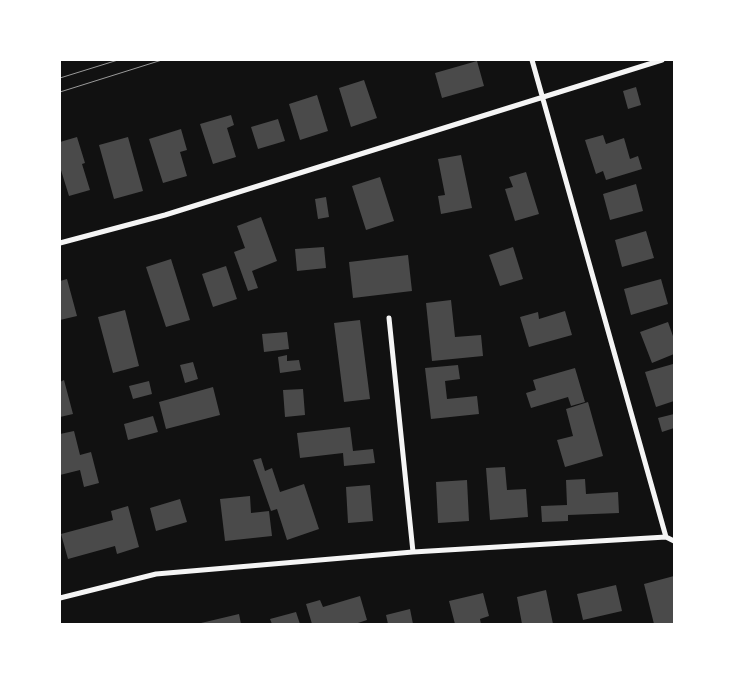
<!DOCTYPE html>
<style>
body{margin:0}
#map{position:relative;width:734px;height:684px;overflow:hidden;background:#111;font-family:Poppins,sans-serif}
canvas{display:block}
.frame{position:absolute;inset:0;border:61px solid #fff;pointer-events:none}
</style>
<div id="map">
<canvas width="734" height="684"></canvas>
<div class="frame"></div>
</div>
<script>
const g = document.querySelector('canvas').getContext('2d');
g.lineJoin = 'round';
function fillPath(path, color) {
  g.fillStyle = color;
  g.fill(path, 'evenodd');
}
function shape(rows) {
  const path = new Path2D();
  for (const r of rows) {
    path.moveTo(r[0], r[1]);
    for (let i = 2; i < r.length; i += 2) path.lineTo(r[i], r[i + 1]);
  }
  return path;
}
function stroke(path, color, width, dash) {
  g.strokeStyle = color;
  g.lineWidth = width;
  g.lineCap = dash ? 'butt' : 'round';
  g.setLineDash(dash || []);
  g.stroke(path);
}
const building = shape([
 [477,61,484,86,442,98,435,73],
 [364,80,377,118,351,127,339,88],
 [636,87,641,105,628,109,623,91],
 [317,95,328,131,300,140,289,104],
 [231,115,234,125,227,128,236,157,213,164,200,124],
 [278,119,285,141,258,149,251,127],
 [181,129,187,150,180,152,187,176,163,183,149,139],
 [603,135,606,144,624,138,630,159,638,156,642,169,606,180,603,171,596,174,585,140],
 [77,137,85,163,82,164,90,190,69,196,60,167,60,142],
 [128,137,143,191,114,199,99,145],
 [461,155,472,208,441,214,438,196,445,195,438,159],
 [526,172,539,214,515,221,505,189,513,187,509,177],
 [380,177,394,221,366,230,352,186],
 [636,184,643,211,610,220,603,194],
 [326,197,329,217,318,219,315,199],
 [261,217,277,261,252,271,258,288,248,291,234,252,245,248,237,226],
 [646,231,654,258,622,267,615,240],
 [324,247,326,268,297,271,295,249],
 [513,247,523,279,500,286,489,255],
 [408,255,412,291,353,298,349,262],
 [171,259,190,320,166,327,146,267],
 [226,266,237,299,213,307,202,274],
 [67,279,77,316,60,320,60,281],
 [661,279,668,304,631,315,624,289],
 [451,300,455,337,481,335,483,356,432,361,426,303],
 [125,310,139,366,113,373,98,317],
 [565,311,572,335,529,347,520,317,538,312,539,319],
 [360,320,370,399,344,402,334,323],
 [668,322,674,339,674,354,652,363,640,332],
 [287,332,289,349,264,352,262,334],
 [287,355,287,361,299,360,301,370,280,373,278,357],
 [193,362,198,379,185,383,180,365],
 [673,364,674,401,656,407,645,372],
 [458,365,460,379,445,381,447,399,477,396,479,414,431,419,425,368],
 [575,368,585,402,571,406,568,397,531,408,526,393,536,390,533,380],
 [64,380,73,414,60,417,60,382],
 [149,381,152,394,133,399,129,386],
 [213,387,220,415,166,429,159,402],
 [303,389,305,415,285,417,283,390],
 [588,402,603,456,565,467,557,440,573,436,566,409],
 [674,414,674,428,662,432,658,418],
 [153,416,158,432,128,440,124,424],
 [350,427,353,451,373,449,375,463,344,466,343,453,300,458,297,433],
 [74,431,80,455,91,452,99,483,84,487,80,470,60,475,60,434],
 [261,458,265,471,272,468,280,492,304,484,319,529,287,540,277,509,271,511,253,460],
 [505,467,507,490,526,489,528,517,490,520,486,468],
 [585,479,586,494,618,492,619,513,568,515,568,521,542,522,541,506,567,505,566,480],
 [467,480,469,521,438,523,436,482],
 [370,485,373,521,348,523,346,487],
 [250,496,251,513,269,511,272,536,225,541,220,499],
 [180,499,187,522,156,531,150,508],
 [128,506,139,547,117,554,115,546,68,559,61,534,113,520,111,511],
 [674,576,674,623,654,624,644,584],
 [616,585,622,611,583,620,577,594],
 [546,590,553,624,522,624,517,597],
 [483,593,489,616,480,619,481,624,455,624,449,601],
 [360,596,367,620,355,624,312,624,306,604,320,600,323,607],
 [410,609,413,624,388,624,386,615],
 [296,612,300,624,272,624,270,619],
 [239,614,241,624,201,624,201,623]
]);
const minor = shape([
 [532,60,666,537],
 [60,243,165,215,662,60],
 [389,318,413,552],
 [60,598,156,574,413,552,666,537,674,541]
]);
const tram = shape([
 [60,78,118,60],
 [60,92,162,60]
]);
fillPath(building, '#4a4a4a');
stroke(minor, '#f5f5f5', 5);
stroke(tram, '#9a9a9a', 1);
</script>
